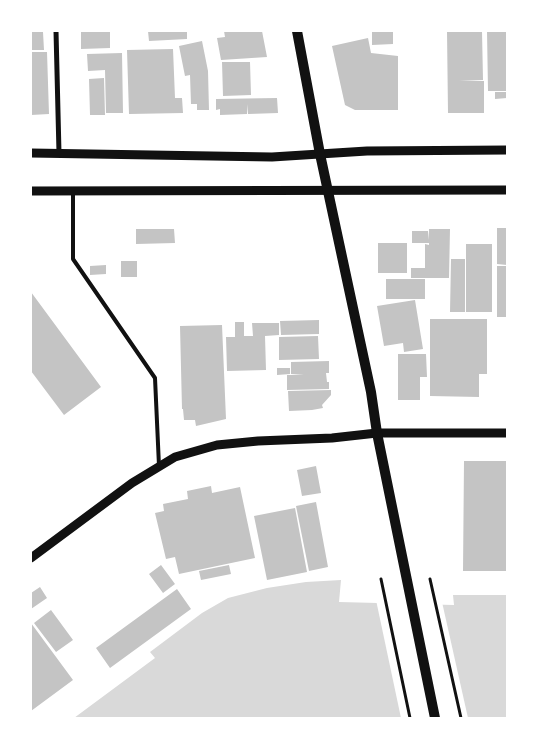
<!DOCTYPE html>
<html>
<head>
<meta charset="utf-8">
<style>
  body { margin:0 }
  #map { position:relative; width:538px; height:749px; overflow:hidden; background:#fff; font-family:"PT Sans Narrow",sans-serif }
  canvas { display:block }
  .frame { position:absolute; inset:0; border:32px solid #fff; pointer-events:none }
</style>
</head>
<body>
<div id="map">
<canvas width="538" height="749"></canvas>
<div class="frame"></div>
</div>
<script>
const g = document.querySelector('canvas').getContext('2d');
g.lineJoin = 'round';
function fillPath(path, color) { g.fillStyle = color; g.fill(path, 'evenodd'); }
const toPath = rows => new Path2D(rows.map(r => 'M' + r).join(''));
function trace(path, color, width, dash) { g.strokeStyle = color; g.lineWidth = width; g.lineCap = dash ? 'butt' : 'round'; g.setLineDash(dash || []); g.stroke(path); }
fillPath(toPath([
  [341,580,339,602,454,605,453,595,507,595,507,718,74,718,155,658,150,652,202,613,228,598,267,588,306,582]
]), '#d9d9d9');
fillPath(toPath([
  [376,600,442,602,468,718,401,718]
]), '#fff');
fillPath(toPath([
  [81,31,110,31,110,48,81,49],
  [148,31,187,31,187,39,149,41],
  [224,31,262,31,267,57,221,60,217,38,225,37],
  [372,31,393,31,393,44,372,45],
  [447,31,482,31,483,80,459,81,484,81,484,113,448,113],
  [487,31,507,31,507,91,488,91],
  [31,32,43,32,44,50,31,50],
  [368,38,371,53,398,56,398,110,355,110,345,105,332,46],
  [202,41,208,71,209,110,197,110,197,104,191,104,190,75,185,76,179,46],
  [173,49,175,98,182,98,183,113,129,114,127,50],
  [31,52,47,52,49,114,31,115],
  [122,53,123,113,106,113,105,70,88,71,87,54],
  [222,62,250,62,251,95,223,96],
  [104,78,105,115,90,115,89,79],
  [495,92,507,92,507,98,495,99],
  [277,98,278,113,248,114,247,104,247,114,220,115,220,109,216,110,216,99],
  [497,228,507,228,507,265,497,264],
  [136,229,174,229,175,243,136,244],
  [429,229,450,229,449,278,411,278,411,268,425,268,425,244,429,245,429,243,412,243,412,231,428,231,429,240],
  [378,243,407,243,407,273,378,273],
  [466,244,492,244,492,312,466,312],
  [451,259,465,259,465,312,450,312],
  [121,261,137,261,137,277,121,277],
  [106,265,106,274,90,275,90,266],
  [497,266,507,266,507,317,497,317],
  [386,279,425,279,425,299,386,299],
  [31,292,101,387,64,415,31,371],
  [415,300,423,349,404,352,403,343,384,346,377,306],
  [430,319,487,319,487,374,479,374,479,397,430,396],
  [319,320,319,334,281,335,280,321],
  [235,322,244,322,244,336,253,336,252,323,279,323,279,335,265,336,266,370,227,371,226,337,235,337],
  [222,325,226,419,196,426,195,420,184,420,183,409,182,409,180,326],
  [318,336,319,359,279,360,279,337],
  [398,354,426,354,427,377,420,377,420,400,398,400],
  [329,361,329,373,326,373,327,382,329,382,329,389,287,390,287,375,304,375,291,374,291,362],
  [277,368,290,368,290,374,277,375],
  [331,390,331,395,322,405,323,408,312,410,289,411,288,391],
  [464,461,507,461,507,571,463,571],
  [316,466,321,493,302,496,297,470],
  [211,486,212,493,240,487,255,558,179,574,175,557,166,559,155,513,164,511,163,504,188,499,187,491],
  [316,502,328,567,309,571,296,506],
  [295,508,307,572,267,580,254,516],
  [161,565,175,584,163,593,149,574],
  [229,565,231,574,201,580,199,571],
  [40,587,47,598,31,609,31,593],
  [177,589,191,609,110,668,96,648],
  [51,610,73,640,56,652,34,623],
  [31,623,73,680,31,711]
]), '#c4c4c4');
trace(toPath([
  [381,579,410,718],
  [430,579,461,718]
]), '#111', 3);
trace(toPath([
  [73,191,73,259,155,378,159,466]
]), '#111', 4);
trace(toPath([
  [56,31,59,153]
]), '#111', 5);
trace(toPath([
  [31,153,272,157,367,151,507,150],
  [31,191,507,190],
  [31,558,132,483,175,457,217,445,258,441,332,438,377,433,507,433]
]), '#111', 9);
trace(toPath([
  [297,31,320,154,371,392,377,433,435,718]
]), '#111', 10);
</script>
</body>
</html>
